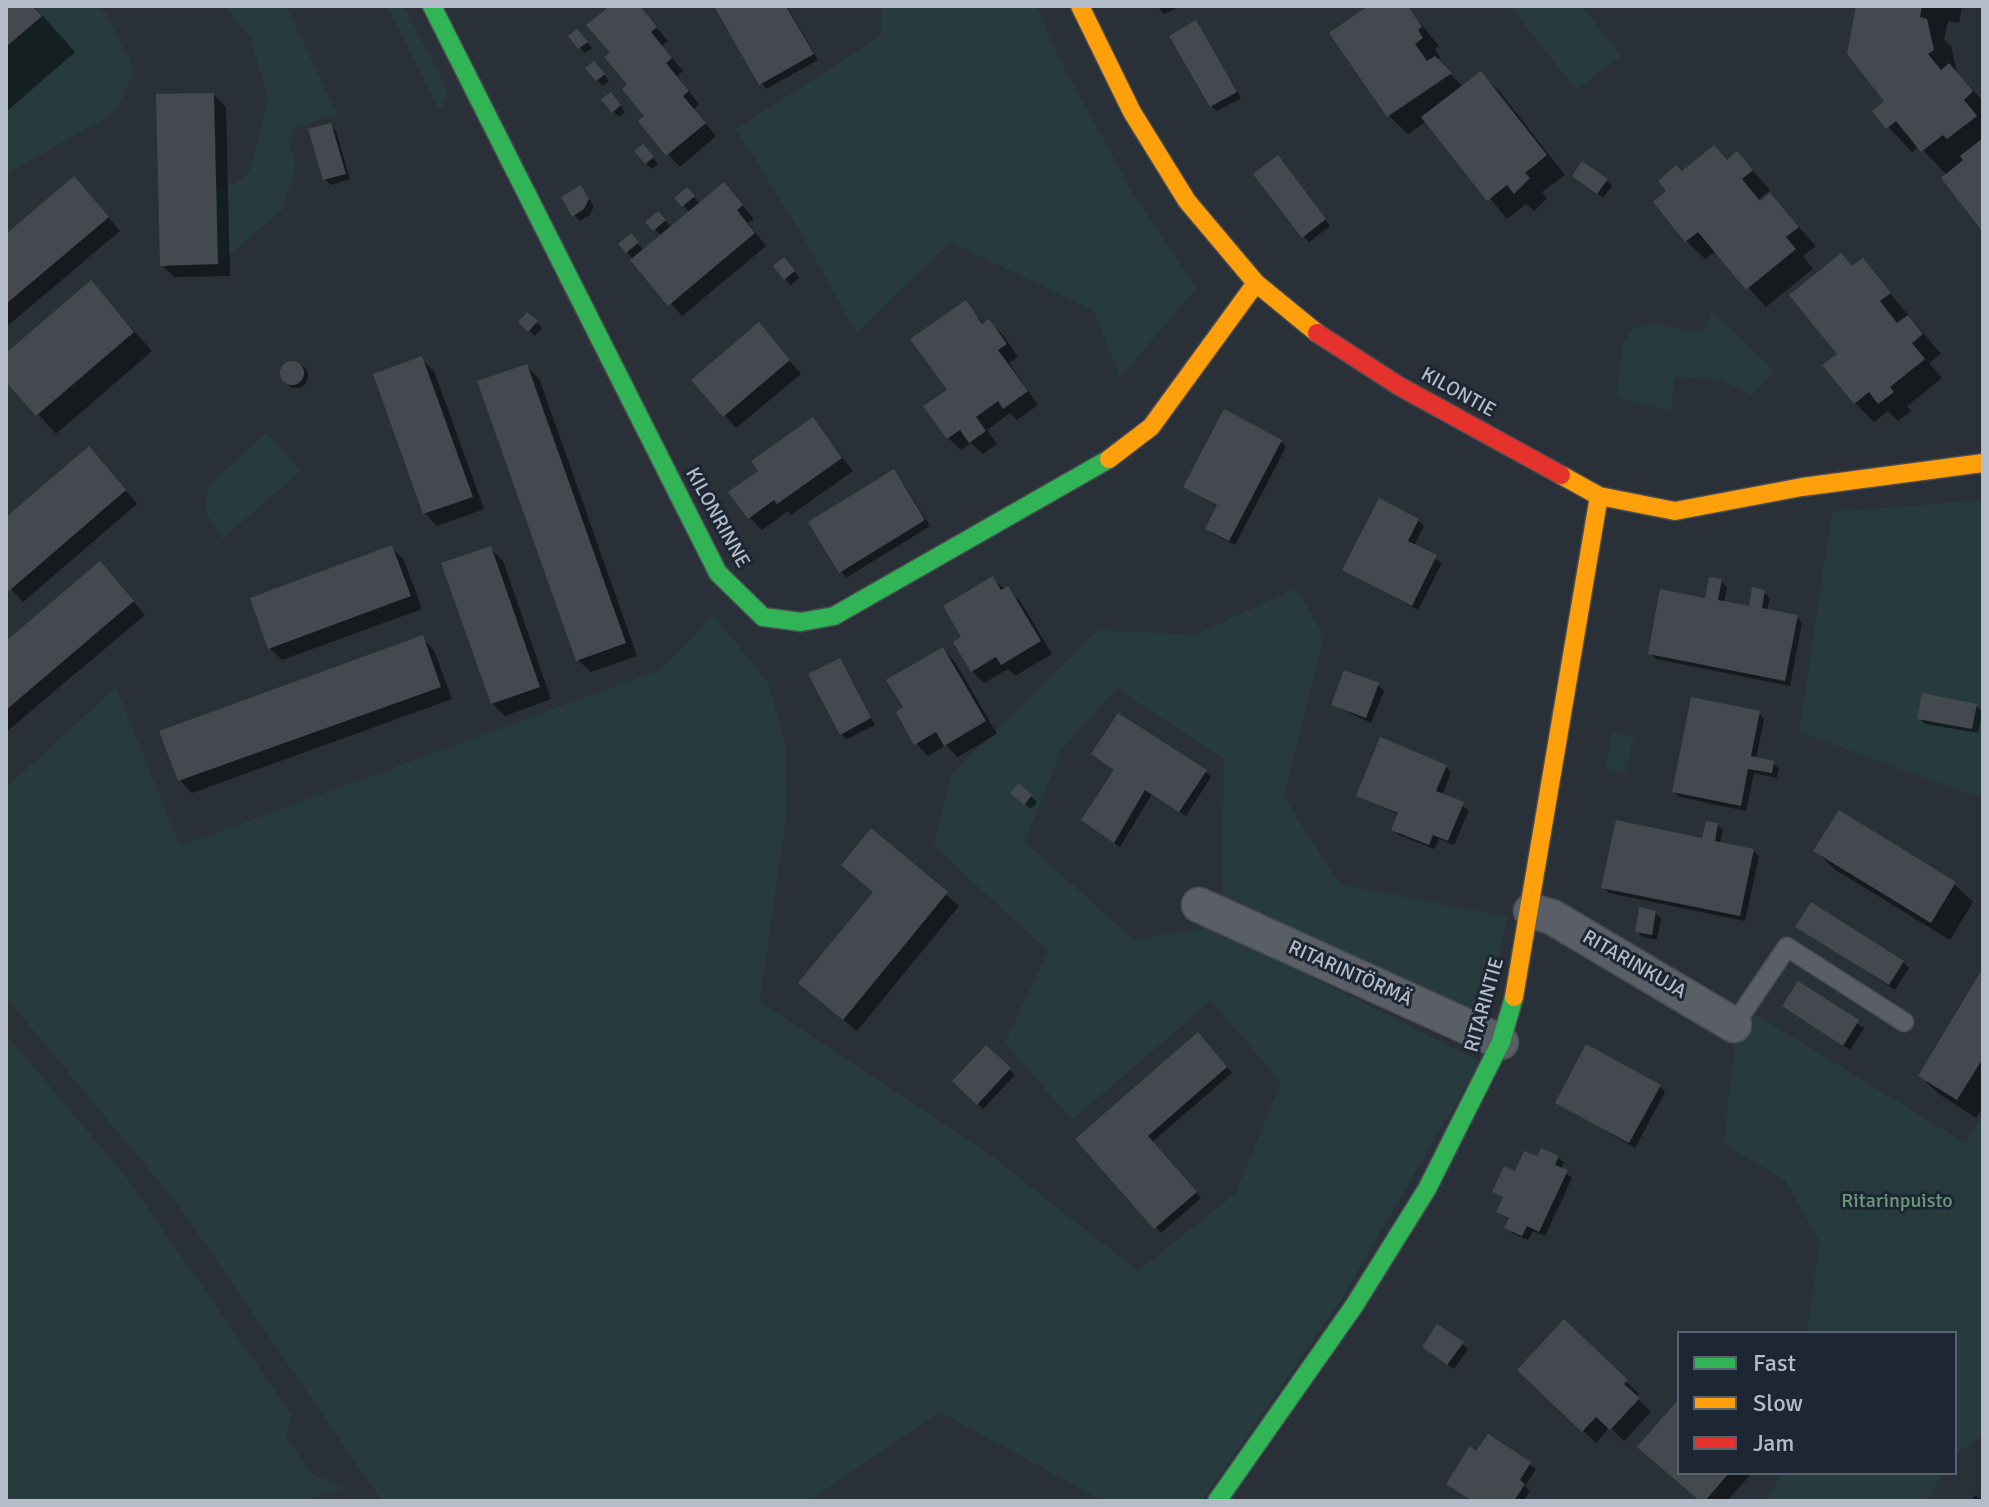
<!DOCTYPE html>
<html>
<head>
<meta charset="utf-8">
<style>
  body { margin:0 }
  #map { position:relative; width:1989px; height:1507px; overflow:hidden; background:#2a3038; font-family:Signika,sans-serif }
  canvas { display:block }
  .frame { position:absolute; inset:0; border:8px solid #b4bcc9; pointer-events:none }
  .legend { position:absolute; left:1677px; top:1331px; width:280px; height:144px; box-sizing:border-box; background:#1d2633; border:2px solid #59626f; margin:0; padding:10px 14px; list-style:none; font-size:24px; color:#b4bcc9 }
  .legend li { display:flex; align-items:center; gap:16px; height:40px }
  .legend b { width:40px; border:2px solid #59626f }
</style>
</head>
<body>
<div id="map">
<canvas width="1989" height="1507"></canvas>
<div class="frame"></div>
<ul class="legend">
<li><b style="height:10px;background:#30b455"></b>Fast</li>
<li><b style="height:10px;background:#ff9f0a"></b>Slow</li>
<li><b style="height:10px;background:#e5322d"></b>Jam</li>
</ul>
</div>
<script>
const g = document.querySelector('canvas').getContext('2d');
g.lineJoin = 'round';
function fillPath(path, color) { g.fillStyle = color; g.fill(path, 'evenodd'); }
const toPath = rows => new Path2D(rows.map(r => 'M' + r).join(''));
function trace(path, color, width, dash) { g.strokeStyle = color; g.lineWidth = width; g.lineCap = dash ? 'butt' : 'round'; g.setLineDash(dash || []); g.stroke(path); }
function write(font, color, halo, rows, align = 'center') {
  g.font = font + ' Signika,sans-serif'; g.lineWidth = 6; g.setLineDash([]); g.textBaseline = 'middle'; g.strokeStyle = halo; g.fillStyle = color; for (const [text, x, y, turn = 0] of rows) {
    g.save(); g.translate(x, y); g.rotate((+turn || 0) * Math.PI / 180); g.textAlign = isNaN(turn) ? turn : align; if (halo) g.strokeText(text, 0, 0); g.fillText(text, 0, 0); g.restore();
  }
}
fillPath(toPath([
  [34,6,98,6,107,15,134,71,116,112,6,174,6,47,41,16],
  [224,6,286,6,337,114,294,129,290,145,296,167,282,210,218,264,216,186,234,184,249,173,268,98,250,37],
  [387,6,404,6,444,83,448,95,440,112],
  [881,6,1037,6,1058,56,1135,197,1196,288,1120,378,1094,311,951,242,856,333,804,238,736,129,881,36],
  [1510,6,1582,6,1621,56,1576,90],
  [1712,311,1774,371,1752,395,1722,380,1675,377,1671,411,1616,398,1623,343,1632,329,1649,323,1703,333],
  [267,433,301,471,222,539,205,511,209,485],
  [1983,500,1983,799,1799,732,1832,512],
  [1295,588,1324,635,1284,797,1340,884,1507,917,1487,1023,1221,896,1224,759,1117,689,1063,747,1025,842,1134,940,1211,927,1480,1061,1341,1300,1202,1501,1103,1501,940,1412,809,1501,382,1501,179,1206,6,997,6,788,116,687,180,846,662,669,713,615,768,683,785,743,787,811,760,1002,989,1154,1138,1271,1235,1194,1281,1082,1211,1001,1072,1120,1005,1043,1048,951,934,846,951,775,1098,630,1196,635],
  [1613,732,1634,737,1625,774,1604,769],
  [1755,1014,1965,1143,1983,1114,1983,1436,1955,1454,1955,1333,1807,1333,1820,1242,1785,1180,1724,1144,1734,1045],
  [6,1034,126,1177,292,1415,286,1436,311,1474,346,1488,304,1501,6,1501],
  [1782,1473,1942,1473,1928,1501,1766,1501]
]), '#273a3e');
fillPath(toPath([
  [6,6,34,6,75,52,6,112],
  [613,6,639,6,668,41,662,46,683,71,677,76,699,104,694,109,716,136,680,167,668,154,613,53],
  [717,6,787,6,818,60,766,89],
  [1157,6,1181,6,1164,14],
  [1372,6,1406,6,1439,46,1435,49,1440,58,1437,60,1463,87,1481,73,1500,92,1565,175,1542,192,1547,198,1534,211,1526,204,1507,219,1427,121,1408,134,1389,116,1332,33],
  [1858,6,1962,6,1959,23,1948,21,1944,40,1951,46,1957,73,1983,101,1983,229,1948,176,1919,146,1912,152,1888,127,1887,102],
  [1196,23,1241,98,1217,111,1211,106],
  [582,37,592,48,585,53,580,48],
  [600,69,609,81,603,86,597,80],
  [214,95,226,107,230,276,174,277,162,265],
  [616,100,625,112,619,117,613,111],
  [330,125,336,131,350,179,331,185,325,179],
  [649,152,658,164,652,169,646,163],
  [1737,154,1770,190,1759,199,1762,202,1770,195,1816,246,1803,256,1813,269,1766,307,1716,251,1705,259,1686,241,1682,174,1728,162],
  [1283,163,1330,226,1309,242,1303,236],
  [1574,176,1606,180,1612,186,1603,198],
  [581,188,594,206,590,215,580,221,574,215],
  [687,190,700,204,736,197,754,219,748,223,766,246,682,316,621,245,631,236,644,251,662,236,648,222,658,213,672,228,690,213,677,198],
  [86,191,120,231,6,327,6,236],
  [1862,260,1941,354,1929,363,1942,378,1907,406,1911,411,1898,421,1888,411,1874,422,1855,403,1840,354,1853,268],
  [790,265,799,278,791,285,785,279],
  [91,283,152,351,56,434,6,378,6,355],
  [965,303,985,325,989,322,1002,334,1018,357,1009,363,1038,405,1017,420,1010,413,987,430,997,444,983,454,971,443,961,450,948,438,950,390],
  [527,314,542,328,535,336,521,322],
  [759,325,801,374,736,428,694,380],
  [421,359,434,371,484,509,437,526,425,513],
  '284 376a12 12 0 1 1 24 0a12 12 0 1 1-24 0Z',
  [526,366,539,378,637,656,591,672,578,660],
  [813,420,853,471,791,515,788,511,762,530,749,517,760,471],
  [1281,441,1286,447,1235,545,1213,534,1207,528,1219,507,1185,487],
  [101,461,137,504,23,602,6,584,6,519],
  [899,477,930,526,846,578,811,523],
  [1418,520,1424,526,1414,546,1442,563,1418,610,1344,569],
  [392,548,404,560,422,609,282,660,270,648],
  [490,548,503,561,551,699,505,716,492,703],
  [112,576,145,615,6,732,6,643],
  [992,579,1020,601,1052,654,1015,676,1008,669,984,683,972,671,963,637],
  [1721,581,1727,587,1724,603,1750,608,1764,592,1770,598,1767,611,1797,617,1802,622,1790,686,1656,659,1650,653,1707,601],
  [422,638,434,650,452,699,192,793,180,780],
  [943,649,955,662,997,734,958,757,946,745,928,756,916,743,906,708],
  [839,660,875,725,847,739,841,734],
  [1378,685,1384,691,1371,723,1333,705],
  [1976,706,1982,711,1978,733,1925,724,1919,718],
  [1759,713,1764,719,1756,759,1773,763,1779,769,1777,778,1754,773,1746,811,1680,797,1674,792],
  [1446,767,1451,772,1442,796,1469,810,1454,845,1439,839,1434,849,1399,835,1393,829,1399,815,1358,795],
  [1116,771,1205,771,1211,777,1186,816,1152,794,1120,847,1083,820],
  [1019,786,1037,802,1031,809,1013,793],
  [1717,825,1723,830,1720,844,1753,851,1759,856,1745,921,1609,893,1604,887,1704,840],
  [871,831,959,906,857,1031,813,995,875,893],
  [1816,851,1954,884,1973,902,1950,940,1834,869],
  [1655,913,1661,918,1657,940,1643,937,1637,931],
  [1798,927,1903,962,1909,968,1895,990],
  [1983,972,1983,1107,1976,1118,1939,1094,1920,1076],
  [1798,984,1864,1028,1850,1050,1784,1006],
  [1203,1041,1232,1073,1152,1142,1201,1198,1161,1233,1078,1139],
  [986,1048,1015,1075,983,1109,954,1081],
  [1660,1086,1665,1092,1635,1148,1557,1102],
  [1558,1157,1564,1163,1561,1169,1572,1178,1545,1236,1533,1231,1528,1240,1512,1233,1507,1227,1510,1220,1498,1212,1504,1199,1495,1191,1538,1159],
  [1564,1322,1639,1394,1636,1397,1651,1412,1624,1441,1610,1427,1596,1443,1519,1370],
  [1462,1344,1468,1349,1454,1369,1430,1353],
  [1677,1404,1679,1473,1752,1473,1727,1501,1701,1501,1640,1447],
  [1488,1437,1536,1469,1525,1486,1530,1491,1523,1501,1471,1501,1448,1484],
  [1975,1495,1983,1500,1983,1501,1971,1501]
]), '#0007');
fillPath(toPath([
  [6,6,33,6,42,16,6,47],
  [610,6,640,6,657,27,651,32,672,58,666,63,689,91,683,96,706,123,666,156,638,121,644,116,622,89,627,84,604,57,610,53,586,25],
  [714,6,786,6,814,54,759,85],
  [1368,6,1408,6,1422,27,1418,30,1423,38,1415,44,1427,61,1435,56,1452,73,1387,117,1329,33],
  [1856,6,1922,6,1920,17,1927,19,1934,50,1928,54,1941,70,1949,63,1973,91,1964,100,1977,116,1947,139,1943,135,1921,152,1896,121,1886,129,1872,111,1884,101,1847,54],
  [1196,20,1237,92,1210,107,1169,36],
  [577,29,588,42,578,49,568,36],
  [594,61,605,74,596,81,585,68],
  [1481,71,1547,155,1525,173,1530,178,1514,194,1507,185,1487,201,1421,117],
  [611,92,621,105,612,113,601,99],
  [214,93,218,264,160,266,156,94],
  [331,123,346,174,323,180,308,129],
  [1983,138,1983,232,1941,178,1963,160,1960,156],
  [643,144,654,157,645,164,634,151],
  [1714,145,1727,160,1737,151,1753,170,1742,179,1760,201,1770,193,1799,227,1786,237,1796,249,1746,290,1698,232,1685,242,1653,202,1666,191,1658,181,1676,165,1682,171],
  [1278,155,1326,219,1302,238,1253,174],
  [1582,161,1608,179,1597,194,1572,176],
  [74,176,109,217,6,304,6,234],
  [724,182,743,205,737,210,755,233,668,306,630,260],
  [581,185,589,199,584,209,572,217,561,197],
  [687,187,695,196,682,207,674,198],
  [658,211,666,220,653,231,645,222],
  [631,233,639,242,626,253,618,244],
  [1841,253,1852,266,1863,258,1891,293,1880,301,1897,323,1908,315,1923,334,1912,343,1925,359,1890,387,1894,392,1878,404,1869,392,1854,404,1822,365,1837,354,1789,295],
  [784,257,795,271,784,280,773,266],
  [91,280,134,332,36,416,6,382,6,353],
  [966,300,982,324,989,319,1007,344,998,350,1028,391,1003,409,998,401,976,417,986,431,969,443,960,430,947,439,923,406,947,390,910,339],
  [527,312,538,321,528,332,518,322],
  [759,322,790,360,723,417,691,380],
  [422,356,473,497,423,514,373,374],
  '280 373a12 12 0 1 1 24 0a12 12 0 1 1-24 0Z',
  [527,364,626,643,576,661,477,381],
  [1224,409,1282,440,1229,541,1205,529,1217,505,1183,487],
  [813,417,842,458,777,504,774,500,748,519,728,492,758,471,751,461],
  [89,446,126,490,9,591,6,587,6,517],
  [894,469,925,520,839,573,808,522],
  [1379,498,1419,519,1408,541,1437,555,1412,606,1342,570],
  [392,545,411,596,268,649,250,598],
  [491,546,540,687,491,704,441,563],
  [100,561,134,601,6,710,6,641],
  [993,576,1001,590,1008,586,1041,641,1001,665,996,657,971,672,953,642,961,637,943,606],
  [1709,577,1722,579,1718,600,1749,606,1752,587,1765,590,1762,608,1798,615,1785,681,1648,654,1660,589,1705,598],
  [423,635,441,687,178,781,159,731],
  [943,647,986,721,944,746,936,732,914,745,896,712,903,707,886,680],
  [840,658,871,718,840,735,808,674],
  [1344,670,1379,683,1366,718,1331,705],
  [1922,693,1977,704,1972,729,1917,719],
  [1691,697,1760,711,1751,756,1774,761,1772,773,1748,769,1741,806,1672,792],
  [1118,713,1207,770,1179,812,1145,790,1114,843,1081,820,1114,770,1091,754],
  [1380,737,1447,765,1436,791,1464,802,1448,841,1433,835,1429,845,1391,830,1398,813,1356,796],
  [1019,783,1032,795,1024,805,1010,793],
  [1839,810,1956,882,1931,923,1813,851],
  [1616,820,1702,838,1706,821,1718,823,1715,841,1754,849,1740,916,1601,888],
  [871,828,948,892,843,1020,798,983,873,892,841,865],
  [1811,902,1904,961,1889,985,1795,927],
  [1639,907,1656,911,1652,935,1635,932],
  [1983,968,1983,1058,1957,1100,1918,1076],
  [1798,981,1859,1020,1843,1046,1782,1006],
  [1198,1032,1227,1067,1148,1136,1197,1192,1154,1229,1075,1139],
  [1586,1044,1661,1085,1629,1143,1555,1103],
  [986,1045,1011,1068,977,1105,952,1081],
  [1541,1148,1559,1156,1555,1165,1568,1170,1539,1232,1527,1226,1522,1236,1504,1228,1509,1218,1496,1212,1503,1197,1492,1192,1504,1166,1515,1171,1524,1151,1537,1156],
  [1564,1319,1628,1380,1624,1384,1640,1398,1610,1430,1596,1417,1582,1432,1517,1370],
  [1437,1324,1464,1342,1447,1365,1422,1347],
  [1677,1401,1679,1473,1729,1473,1705,1501,1700,1501,1637,1447],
  [1488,1434,1531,1462,1520,1480,1525,1484,1514,1501,1472,1501,1446,1484,1470,1446,1476,1451]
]), '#444950');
const lane = toPath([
  [1734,1025,1787,947,1904,1022]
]);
const street = toPath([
  [1199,905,1501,1042],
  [1531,911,1552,917,1734,1025]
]);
const fast = toPath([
  [432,6,718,573,763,617,801,622,834,616,1109,459],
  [1217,1501,1354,1306,1427,1189,1501,1042,1514,997]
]);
const slow = toPath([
  [1080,6,1132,112,1187,201,1256,283,1317,333],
  [1109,459,1151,427,1256,283],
  [1561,475,1599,496,1675,511,1802,487,1983,463],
  [1514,997,1599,496]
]);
const jam = toPath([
  [1317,333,1399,386,1561,475]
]);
trace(lane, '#484c53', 21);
trace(street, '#484c53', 37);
trace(fast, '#484c53', 21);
trace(slow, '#484c53', 21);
trace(jam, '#484c53', 21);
trace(lane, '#5a5e66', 18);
trace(street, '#5a5e66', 34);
trace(fast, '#30b455', 18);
trace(slow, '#ff9f0a', 18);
trace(jam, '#e5322d', 18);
write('20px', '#b4bcc9', '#1d2633', [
  ["KILONTIE",1458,393,29],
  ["KILONRINNE",717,518,61],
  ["RITARINKUJA",1634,965,30],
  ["RITARINTÖRMÄ",1350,974,24],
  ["RITARINTIE",1485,1005,-74]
]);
write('20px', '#6b9a76', '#1d2633', [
  ["Ritarinpuisto",1897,1202]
]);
</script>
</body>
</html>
